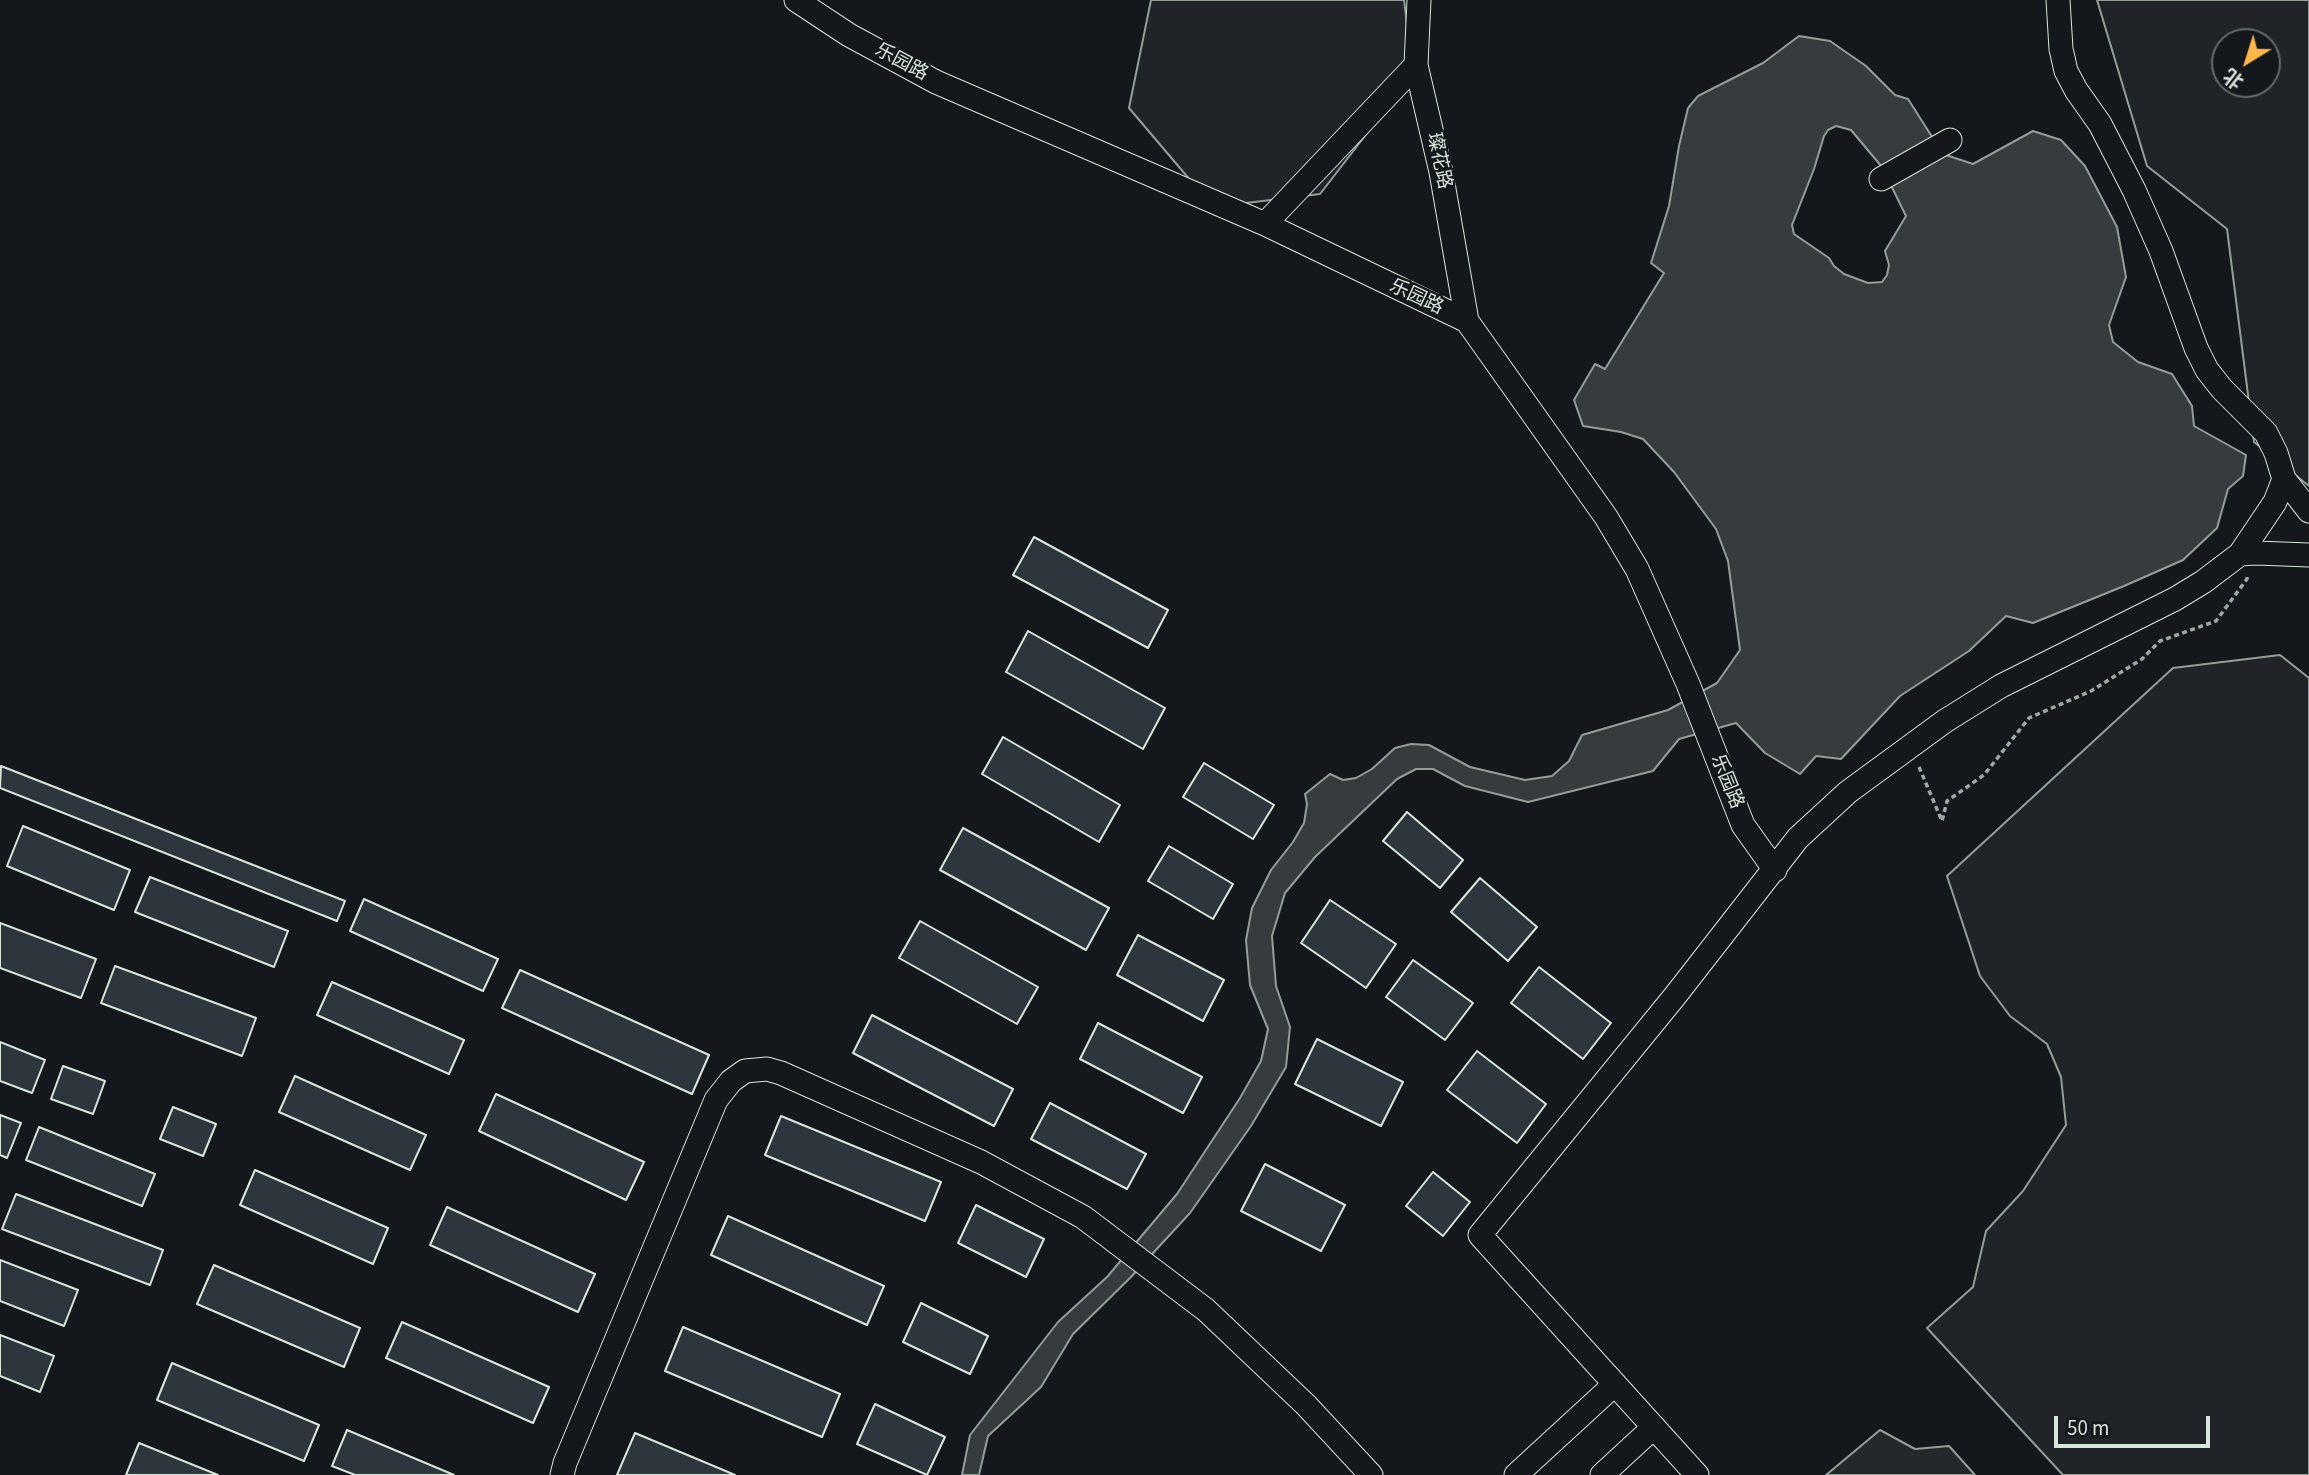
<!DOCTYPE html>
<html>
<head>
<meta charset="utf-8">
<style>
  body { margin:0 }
  #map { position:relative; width:2309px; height:1475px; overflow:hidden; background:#14181c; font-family:"Source Sans 3","Noto Sans SC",sans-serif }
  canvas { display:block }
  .north { position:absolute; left:2211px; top:28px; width:70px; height:70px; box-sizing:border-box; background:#14181c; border:2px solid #626a69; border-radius:50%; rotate:218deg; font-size:19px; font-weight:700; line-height:28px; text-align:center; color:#d8e6dc }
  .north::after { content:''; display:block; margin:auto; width:24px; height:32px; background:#ffb74d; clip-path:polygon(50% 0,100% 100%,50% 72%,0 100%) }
  .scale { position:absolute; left:2054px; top:1416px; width:156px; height:32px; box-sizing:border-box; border:4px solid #d8e6dc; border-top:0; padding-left:9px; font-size:21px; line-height:24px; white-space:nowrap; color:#d8e6dc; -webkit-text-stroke:5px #14181c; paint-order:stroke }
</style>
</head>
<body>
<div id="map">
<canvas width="2309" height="1475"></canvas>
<div class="north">北</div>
<div class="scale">50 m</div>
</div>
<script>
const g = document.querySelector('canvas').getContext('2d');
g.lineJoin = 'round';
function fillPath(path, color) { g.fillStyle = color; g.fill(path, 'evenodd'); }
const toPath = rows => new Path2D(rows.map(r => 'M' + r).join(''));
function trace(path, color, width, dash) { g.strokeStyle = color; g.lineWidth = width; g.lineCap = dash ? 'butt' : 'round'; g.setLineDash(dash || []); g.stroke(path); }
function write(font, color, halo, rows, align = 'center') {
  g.font = font + ' "Source Sans 3","Noto Sans SC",sans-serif'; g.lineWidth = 5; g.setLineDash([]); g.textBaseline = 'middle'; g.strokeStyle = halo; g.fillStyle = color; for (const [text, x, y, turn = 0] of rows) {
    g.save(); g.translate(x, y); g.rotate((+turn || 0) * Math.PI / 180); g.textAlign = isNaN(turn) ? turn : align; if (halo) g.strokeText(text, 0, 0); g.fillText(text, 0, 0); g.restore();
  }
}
const green = toPath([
  [1151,0,1404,0,1413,74,1320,194,1213,207,1129,108,1151,0],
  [2097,0,2309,0,2309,486,2254,442,2227,229,2147,166,2097,0],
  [2225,42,2267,42,2267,84,2225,84,2225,42],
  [2280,655,2309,678,2309,1475,2063,1475,1927,1328,1973,1287,1986,1231,2023,1191,2066,1125,2061,1077,2047,1044,2010,1016,1980,976,1947,876,2173,668,2280,655]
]);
fillPath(green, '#202428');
trace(green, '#939e99', 2);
const parking = toPath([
  [1880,1430,1915,1449,1949,1446,1975,1475,1826,1475,1880,1430]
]);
fillPath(parking, '#24282b');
trace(parking, '#939e99', 2);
const water = toPath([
  [1799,36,1830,41,1866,66,1895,95,1908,99,1943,154,1973,164,2033,131,2061,140,2085,166,2117,227,2126,277,2109,325,2113,342,2138,362,2172,374,2192,406,2194,426,2246,455,2243,476,2228,489,2217,528,2183,560,2124,586,2033,623,2006,616,1969,651,1900,696,1841,759,1816,756,1800,774,1765,753,1736,723,1679,739,1653,771,1528,802,1465,786,1433,769,1416,769,1397,779,1315,857,1285,893,1272,936,1276,986,1290,1027,1286,1067,1251,1126,1190,1213,1130,1278,1073,1334,1041,1387,988,1436,979,1475,962,1475,970,1435,1058,1322,1107,1277,1177,1194,1240,1098,1261,1061,1268,1029,1250,985,1246,940,1252,908,1271,870,1293,842,1304,823,1307,804,1305,794,1330,774,1343,780,1356,778,1372,769,1395,748,1411,744,1429,745,1470,767,1525,780,1552,776,1569,761,1582,735,1668,710,1717,683,1740,650,1728,561,1716,529,1674,472,1643,439,1621,432,1583,426,1574,400,1595,364,1605,369,1664,273,1651,263,1669,206,1679,146,1688,108,1698,96,1763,63,1799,36],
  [1836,126,1851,130,1882,167,1906,216,1885,251,1889,265,1887,275,1882,282,1868,283,1844,274,1834,266,1829,258,1794,234,1792,225,1814,169,1824,136,1828,130,1836,126]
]);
fillPath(water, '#363b3e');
trace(water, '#939e99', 2);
const building = toPath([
  [1034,537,1168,610,1148,648,1013,575,1034,537],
  [1028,631,1165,708,1143,749,1006,672,1028,631],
  [1003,737,1120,805,1099,842,982,774,1003,737],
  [1204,763,1274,805,1253,839,1183,797,1204,763],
  [1,766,345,901,337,921,0,788,1,766],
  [1407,812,1463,860,1440,888,1383,841,1407,812],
  [23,826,130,870,114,910,7,866,23,826],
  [963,828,1109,908,1086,950,940,870,963,828],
  [1169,846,1233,884,1213,919,1148,881,1169,846],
  [150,877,288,931,274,967,135,912,150,877],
  [1480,878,1537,927,1508,961,1451,912,1480,878],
  [364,899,498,959,483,991,350,931,364,899],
  [1330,900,1396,944,1366,988,1301,943,1330,900],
  [920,921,1038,987,1017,1024,899,958,920,921],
  [0,923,96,959,81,998,0,968,0,923],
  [1138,935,1224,980,1203,1021,1117,975,1138,935],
  [1413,960,1473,1003,1445,1040,1386,997,1413,960],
  [115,966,256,1018,242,1056,101,1003,115,966],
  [1539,967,1611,1023,1583,1059,1511,1003,1539,967],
  [520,970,709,1055,692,1094,502,1008,520,970],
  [332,982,464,1040,449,1074,317,1015,332,982],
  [872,1015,1013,1089,994,1126,853,1053,872,1015],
  [1098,1023,1202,1077,1183,1113,1080,1059,1098,1023],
  [1317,1039,1403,1082,1381,1126,1295,1084,1317,1039],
  [0,1042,45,1060,32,1093,0,1081,0,1042],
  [1477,1051,1546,1104,1517,1143,1447,1090,1477,1051],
  [63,1066,105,1081,93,1114,51,1099,63,1066],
  [295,1076,426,1135,410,1170,279,1112,295,1076],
  [496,1094,644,1162,626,1200,479,1131,496,1094],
  [1050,1103,1146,1154,1127,1189,1031,1139,1050,1103],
  [173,1107,216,1124,203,1156,160,1139,173,1107],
  [0,1115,21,1123,7,1158,0,1155,0,1115],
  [781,1116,941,1182,925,1221,765,1155,781,1116],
  [39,1127,155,1174,142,1206,26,1160,39,1127],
  [1265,1164,1345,1205,1321,1251,1241,1211,1265,1164],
  [255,1170,388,1228,373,1264,240,1205,255,1170],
  [1433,1172,1470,1202,1443,1236,1406,1206,1433,1172],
  [16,1194,163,1250,150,1285,2,1229,16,1194],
  [976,1205,1044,1239,1026,1277,958,1243,976,1205],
  [447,1207,595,1274,578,1312,430,1245,447,1207],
  [728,1216,884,1286,867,1325,711,1255,728,1216],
  [0,1260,78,1290,64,1326,0,1301,0,1260],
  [214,1265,360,1328,344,1367,197,1304,214,1265],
  [921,1303,988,1336,970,1374,903,1342,921,1303],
  [402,1322,549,1387,533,1423,386,1358,402,1322],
  [683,1327,840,1394,822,1437,665,1371,683,1327],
  [0,1335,54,1356,40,1392,0,1376,0,1335],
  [172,1363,319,1425,304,1461,157,1400,172,1363],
  [875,1404,945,1437,927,1475,857,1444,875,1404],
  [347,1430,454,1475,355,1475,332,1466,347,1430],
  [635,1433,735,1475,617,1475,635,1433],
  [139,1443,218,1475,126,1475,139,1443]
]);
fillPath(building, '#2c363c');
trace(building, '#d8e6dc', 2);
const minor = toPath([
  [796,0,849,35,936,82,1265,224,1467,321,1606,517,1637,569,1688,684,1743,825,1775,870],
  [1419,0,1416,65,1441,172,1467,321],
  [2058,0,2061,49,2066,71,2076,90,2100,124,2134,190,2161,251,2196,348,2207,370,2222,389,2266,433,2276,453,2284,479,2309,511],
  [1881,179,1950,140],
  [1265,224,1416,65],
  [2240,554,2256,553,2309,555],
  [562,1475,565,1463,716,1100,731,1081,745,1071,767,1069,781,1073,981,1162,1083,1217,1206,1310,1306,1405,1371,1475],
  [1516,1475,1615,1384],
  [1602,1475,1654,1427],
  [1697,1475,1480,1235,1675,996,1798,838,1848,792,1945,721,2001,686,2175,599,2203,582,2240,554,2275,502,2284,479]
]);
trace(minor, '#d8e6dc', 25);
trace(toPath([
  [1919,767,1942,821,1947,801,1984,775,2029,718,2091,691,2142,659,2160,641,2216,621,2247,579,2247,576]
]), '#9da8a2', 3.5, [5, 3.5]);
trace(minor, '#14181c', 23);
write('19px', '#d8e6dc', '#14181c', [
  ["乐园路",901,63,28],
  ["璨花路",1438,161,78],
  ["乐园路",1416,298,25],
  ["乐园路",1726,782,68]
]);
</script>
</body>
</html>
